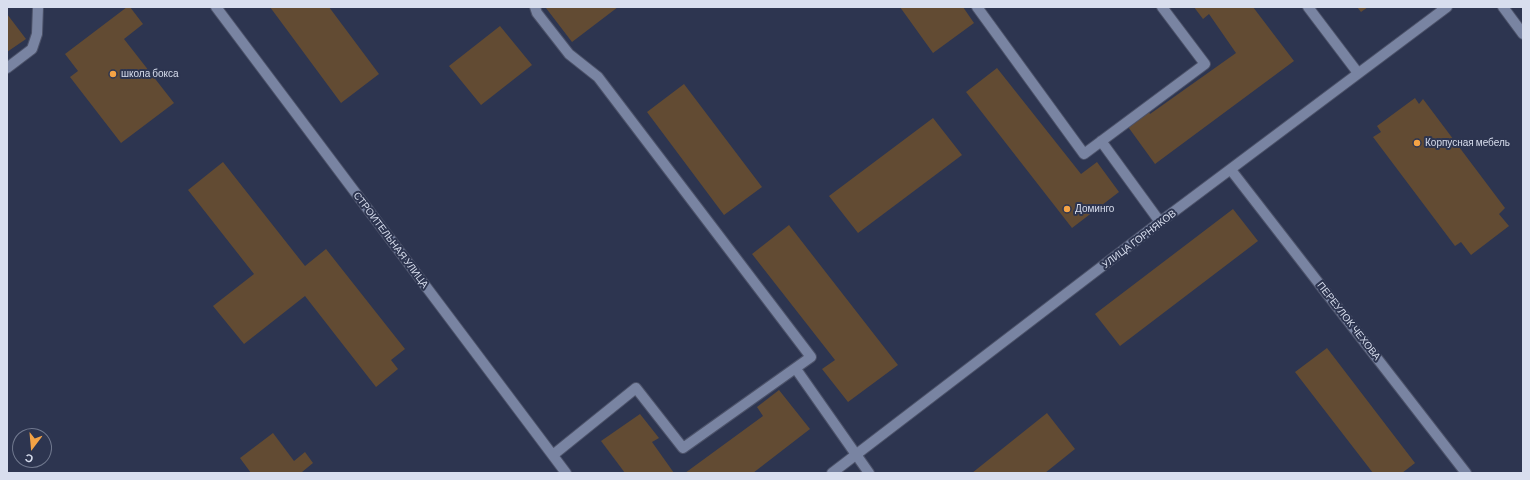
<!DOCTYPE html>
<html>
<head>
<meta charset="utf-8">
<style>
  body { margin:0 }
  #map { position:relative; width:1530px; height:480px; overflow:hidden; background:#2d3550; font-family:Barlow,sans-serif }
  canvas { display:block }
  .frame { position:absolute; inset:0; border:8px solid #d8deee; pointer-events:none }
  .north { position:absolute; left:12px; top:428px; width:40px; height:40px; box-sizing:border-box; background:#2d3550; border:1px solid #71798f; border-radius:50%; rotate:196deg; font-size:11px; font-weight:700; line-height:16px; text-align:center; color:#d8deee }
  .north::after { content:''; display:block; margin:auto; width:14px; height:18px; background:#f4a345; clip-path:polygon(50% 0,100% 100%,50% 72%,0 100%) }
</style>
</head>
<body>
<div id="map">
<canvas width="1530" height="480"></canvas>
<div class="frame"></div>
<div class="north">С</div>
</div>
<script>
const g = document.querySelector('canvas').getContext('2d');
g.lineJoin = 'round';
function fillPath(path, color) { g.fillStyle = color; g.fill(path, 'evenodd'); }
const toPath = rows => new Path2D(rows.map(r => 'M' + r).join(''));
function trace(path, color, width, dash) { g.strokeStyle = color; g.lineWidth = width; g.lineCap = dash ? 'butt' : 'round'; g.setLineDash(dash || []); g.stroke(path); }
function write(font, color, halo, rows, align = 'center') {
  g.font = font + ' Barlow,sans-serif'; g.lineWidth = 4; g.setLineDash([]); g.textBaseline = 'middle'; g.strokeStyle = halo; g.fillStyle = color; for (const [text, x, y, turn = 0] of rows) {
    g.save(); g.translate(x, y); g.rotate((+turn || 0) * Math.PI / 180); g.textAlign = isNaN(turn) ? turn : align; if (halo) g.strokeText(text, 0, 0); g.fillText(text, 0, 0); g.restore();
  }
}
fillPath(toPath([
  [127,7,130,7,143,24,124,39,174,103,121,143,70,77,78,71,65,54],
  [270,7,329,7,379,74,341,103],
  [548,7,618,7,572,42,546,8],
  [900,7,963,7,974,23,933,53],
  [1194,7,1253,7,1294,61,1155,164,1126,124,1147,108,1150,114,1236,53,1209,14,1203,19],
  [1357,7,1368,7,1361,12],
  [7,14,26,39,7,52],
  [500,26,532,65,481,105,449,66],
  [997,68,1081,174,1097,162,1119,192,1072,228,966,92],
  [684,84,762,187,724,215,647,112],
  [1415,98,1419,104,1423,99,1505,208,1499,214,1509,226,1471,255,1461,242,1455,246,1373,137,1381,132,1377,126],
  [933,118,962,155,858,233,829,196],
  [223,162,305,266,326,249,405,349,391,360,398,369,376,387,305,296,244,344,213,306,254,274,188,190],
  [1233,209,1258,241,1120,346,1095,314],
  [789,225,898,365,848,402,822,369,835,360,752,254],
  [1327,348,1415,463,1402,473,1373,473,1295,372],
  [779,390,810,429,753,473,685,473,763,416,757,407],
  [1047,413,1075,449,1045,473,972,473],
  [640,414,659,438,652,442,674,473,625,473,601,441],
  [273,433,294,461,305,452,313,463,302,472,303,473,251,473,240,458]
]), '#624b33');
const minor = toPath([
  [216,7,566,473],
  [535,7,537,13,569,54,598,77,811,357,683,448,636,388,553,455],
  [977,7,1084,154,1205,64,1162,7],
  [1308,7,1358,73],
  [1503,7,1523,34],
  [7,68,32,49,37,34,38,7],
  [1101,141,1160,222],
  [1231,170,1466,473],
  [796,369,869,473],
  [832,473,1160,222,1447,7]
]);
trace(minor, '#4c5269', 12);
trace(minor, '#7984a2', 10);
for (const [x, y, r, color] of [
  [113,74,4,"#f4a345"],
  [1417,143,4,"#f4a345"],
  [1067,209,4,"#f4a345"]
]) { const dot = new Path2D(); dot.arc(x, y, r, 0, 2 * Math.PI); g.fillStyle = color; g.fill(dot); trace(dot, '#2d3550', 1.5); }
write('10px', '#d8deee', '#2d3550', [
  ["школа бокса",121,74],
  ["Корпусная мебель",1425,143],
  ["Доминго",1075,209]
], 'left');
write('10px', '#d8deee', '#2d3550', [
  ["УЛИЦА ГОРНЯКОВ",1139,239,-37],
  ["СТРОИТЕЛЬНАЯ УЛИЦА",391,240,53],
  ["ПЕРЕУЛОК ЧЕХОВА",1349,321,52]
]);
</script>
</body>
</html>
